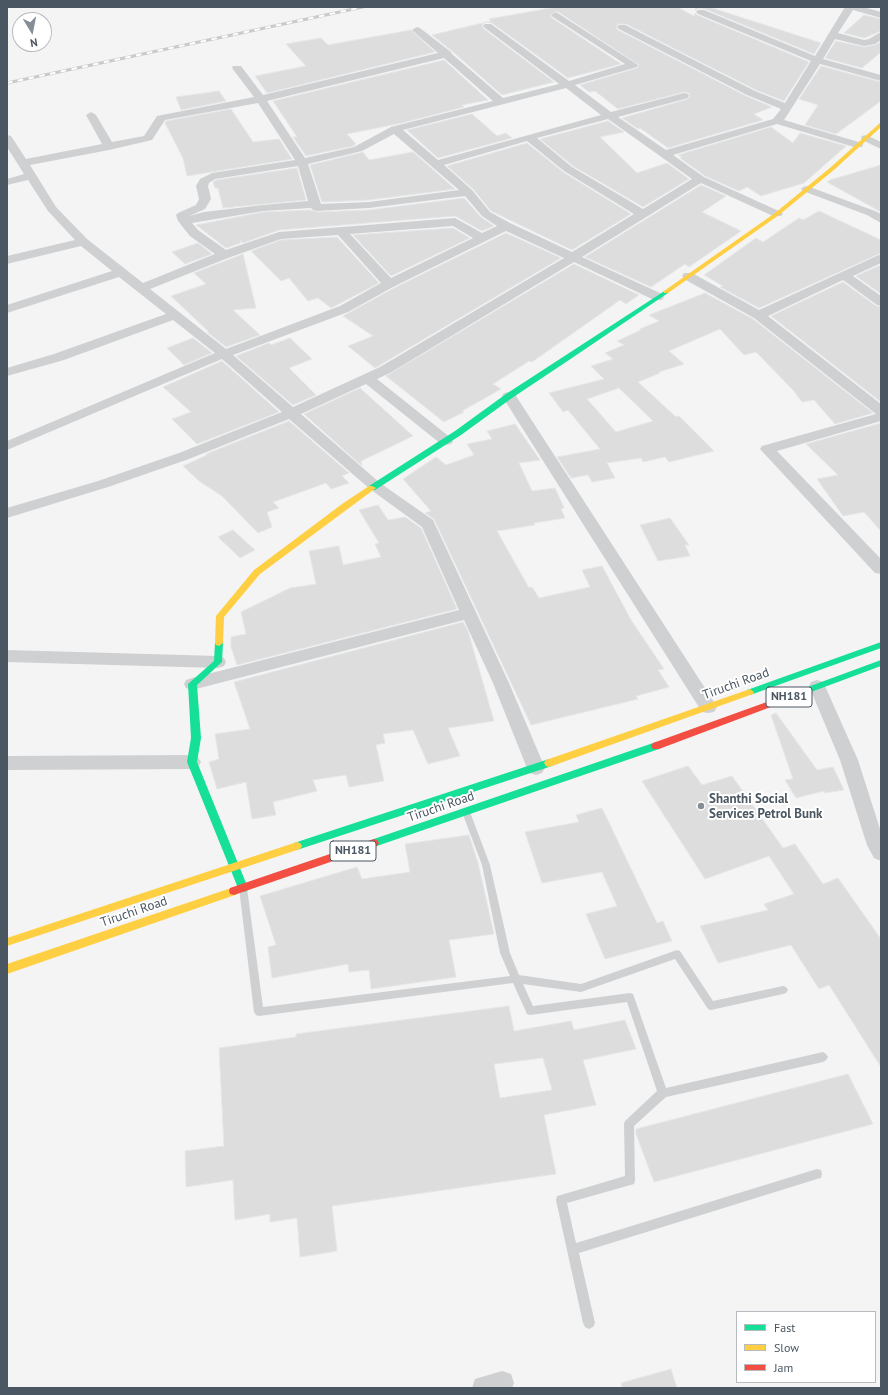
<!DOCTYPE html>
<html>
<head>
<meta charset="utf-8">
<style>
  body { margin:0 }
  #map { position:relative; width:888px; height:1395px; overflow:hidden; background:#f4f4f4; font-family:"PT Sans",sans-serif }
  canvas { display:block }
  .frame { position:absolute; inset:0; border:8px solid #4a5661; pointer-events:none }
  .legend { position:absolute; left:736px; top:1311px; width:140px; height:72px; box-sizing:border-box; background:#fff; border:1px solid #b7bbc0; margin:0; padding:5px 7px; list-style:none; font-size:12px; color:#4a5661 }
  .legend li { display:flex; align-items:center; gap:8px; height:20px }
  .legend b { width:20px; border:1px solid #b7bbc0 }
  .north { position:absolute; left:12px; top:12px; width:40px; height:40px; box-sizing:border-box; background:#fff; border:1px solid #b7bbc0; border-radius:50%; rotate:170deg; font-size:11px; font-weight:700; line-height:16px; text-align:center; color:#4a5661 }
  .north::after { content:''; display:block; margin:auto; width:14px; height:18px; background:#868d94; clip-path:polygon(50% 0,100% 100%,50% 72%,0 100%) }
</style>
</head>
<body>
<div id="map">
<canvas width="888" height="1395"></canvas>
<div class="frame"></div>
<ul class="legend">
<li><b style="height:5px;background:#16e098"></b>Fast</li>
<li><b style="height:5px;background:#ffcf43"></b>Slow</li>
<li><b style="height:5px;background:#f24e42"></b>Jam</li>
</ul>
<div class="north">N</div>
</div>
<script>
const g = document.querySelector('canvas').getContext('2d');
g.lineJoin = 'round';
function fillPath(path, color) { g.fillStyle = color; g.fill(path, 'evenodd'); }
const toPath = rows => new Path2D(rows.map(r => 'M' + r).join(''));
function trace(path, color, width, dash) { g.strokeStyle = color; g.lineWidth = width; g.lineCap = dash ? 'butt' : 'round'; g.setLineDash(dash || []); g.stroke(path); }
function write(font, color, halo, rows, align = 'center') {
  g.font = font + ' "PT Sans",sans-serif'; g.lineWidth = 4; g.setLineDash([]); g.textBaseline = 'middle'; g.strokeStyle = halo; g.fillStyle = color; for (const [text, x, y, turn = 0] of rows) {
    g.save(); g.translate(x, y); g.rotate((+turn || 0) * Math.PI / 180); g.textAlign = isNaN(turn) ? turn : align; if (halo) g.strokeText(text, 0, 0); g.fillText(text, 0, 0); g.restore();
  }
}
const building = toPath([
  [556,7,677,7,694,16,695,13,697,15,809,62,784,101,756,90,626,24,618,24,616,27,618,30,746,96,772,107,754,114,763,120,668,148,640,128,638,129,622,118,688,99,690,97,689,93,684,92,618,109,595,91,589,92,580,85,637,68,639,65,557,11,550,15,552,18,621,64,568,78,492,23,485,22,482,26,484,29,554,82,502,95,452,51,432,35,491,21,489,19,556,7],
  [696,7,709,7,821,43,814,54,705,9,698,8,695,11,696,7],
  [864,15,881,19,881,31,864,38,844,33,864,15],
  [411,30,435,52,267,93,255,76,306,66,286,44,321,38,328,45,411,30],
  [836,41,864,47,875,45,881,42,881,52,862,68,825,58,836,41],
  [444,60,488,100,462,105,464,107,402,123,347,134,356,144,353,146,306,156,293,137,297,137,273,101,444,60],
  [821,66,881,82,881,101,836,134,805,125,818,105,799,99,821,66],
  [219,91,226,101,181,110,176,97,219,91],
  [231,109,253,142,279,139,292,159,187,176,183,158,165,123,166,121,231,109],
  [472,114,497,136,506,133,512,138,438,158,407,130,472,114],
  [608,121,624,132,600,137,637,173,667,163,689,179,643,207,573,166,540,139,608,121],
  [771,127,793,143,800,133,846,146,804,183,761,196,747,187,739,191,705,176,680,158,682,157,678,155,771,127],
  [527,143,563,172,631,214,572,250,491,211,473,189,447,166,527,143],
  [363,152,369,160,413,152,455,189,369,200,322,202,310,165,363,152],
  [881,165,881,212,827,182,830,180,881,165],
  [297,168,306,200,223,208,218,188,215,188,213,182,216,180,297,168],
  [701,185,726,196,702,212,741,231,689,267,685,264,651,287,585,257,701,185],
  [464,198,481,217,494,226,482,231,455,216,279,230,243,243,240,240,241,243,226,248,196,225,263,212,310,210,317,212,369,210,464,198],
  [819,211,881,240,881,253,759,308,720,287,723,286,704,275,756,238,763,242,799,218,803,220,819,211],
  [453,228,470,238,391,276,353,235,453,228],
  [506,233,561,258,375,368,348,346,373,336,343,316,394,288,506,233],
  [337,237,379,283,331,308,318,298,308,301,289,278,281,281,251,251,281,240,337,237],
  [198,243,212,254,185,264,172,252,198,243],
  [243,254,256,308,233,310,260,335,226,347,207,332,209,332,171,296,206,284,194,273,243,254],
  [574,264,639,295,626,304,620,300,532,362,529,361,493,384,501,389,462,411,464,412,444,422,386,376,574,264],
  [881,265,881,294,856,276,881,265],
  [843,282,876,306,881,307,881,402,771,316,843,282],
  [705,293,753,319,873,413,835,424,814,400,802,402,793,390,756,352,744,355,720,329,669,351,684,364,659,372,660,373,638,382,676,417,679,416,714,451,669,462,665,457,643,462,641,458,607,463,615,478,592,482,588,475,571,478,557,457,600,449,568,410,563,412,549,393,604,379,591,366,613,359,605,353,624,345,617,341,641,330,640,329,659,321,649,315,705,293],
  [619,388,653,421,616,432,587,399,619,388],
  [193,338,212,353,184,365,167,348,193,338],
  [290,338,312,359,289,368,316,395,293,405,236,356,269,343,271,345,290,338],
  [222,361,279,412,197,444,172,419,191,412,163,387,222,361],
  [360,388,413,436,361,461,362,466,304,414,360,388],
  [289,421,349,473,342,476,349,483,331,489,326,483,273,502,279,508,267,512,272,527,258,533,222,496,199,481,183,466,207,455,206,454,289,421],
  [881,423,881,531,864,512,843,516,817,479,838,475,806,444,881,423],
  [515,424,540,460,519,463,532,491,555,488,564,508,561,509,565,518,534,523,535,525,497,531,529,588,532,587,539,598,590,587,582,570,602,566,631,620,664,669,658,670,669,687,636,696,638,699,531,725,434,519,425,513,431,511,403,479,436,457,446,465,474,455,467,444,492,439,487,431,515,424],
  [378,505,388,520,405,517,421,528,457,609,237,665,231,647,231,637,246,634,241,612,290,588,316,584,309,551,339,546,343,565,381,557,375,544,379,543,359,510,378,505],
  [670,518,689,545,685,545,690,556,658,561,640,525,670,518],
  [233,530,255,550,240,558,218,537,233,530],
  [463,622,468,631,494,721,448,728,460,756,428,764,413,730,383,734,385,743,376,745,384,781,349,787,346,775,313,780,317,791,273,802,276,815,252,819,246,782,217,789,209,762,219,759,215,734,250,729,234,682,463,622],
  [776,713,817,770,833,767,844,790,825,793,824,791,796,798,785,780,793,779,771,715,776,713],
  [688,766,702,785,732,776,783,848,795,844,823,884,838,878,881,939,881,1067,829,985,819,989,791,945,718,963,700,926,768,910,764,904,794,894,769,856,705,879,642,781,688,766],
  [602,808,657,923,663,921,672,941,605,959,586,914,617,906,602,872,542,883,525,832,579,822,576,815,602,808],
  [469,835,478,863,494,934,449,940,456,977,371,989,369,970,349,972,348,964,272,978,268,947,276,945,260,896,357,867,362,879,410,872,405,844,469,835],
  [509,1006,514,1031,571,1021,574,1030,625,1020,636,1049,583,1060,596,1105,544,1115,556,1174,332,1206,337,1251,300,1257,297,1218,270,1222,270,1214,235,1220,233,1180,186,1187,185,1151,224,1146,219,1048,296,1037,296,1034,509,1006],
  [543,1058,552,1090,500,1098,494,1064,543,1058],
  [848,1074,873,1124,654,1182,636,1134,636,1129,848,1074],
  [671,1369,677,1388,622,1388,621,1383,671,1369]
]);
fillPath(building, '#ddddde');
trace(building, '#e5e6e7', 1);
fillPath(toPath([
  [466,809,469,810,470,812,490,865,510,953,519,975,581,984,677,950,680,951,713,1001,783,986,786,987,788,990,786,993,783,994,711,1010,708,1009,675,959,581,992,523,984,533,1006,630,993,633,994,666,1088,823,1052,826,1054,828,1057,826,1060,823,1062,666,1097,634,1126,635,1180,634,1184,567,1203,576,1243,817,1169,821,1170,822,1174,821,1178,817,1179,579,1253,595,1323,593,1327,589,1329,585,1327,583,1323,556,1200,557,1196,561,1195,625,1176,624,1124,625,1121,657,1091,627,1002,530,1015,527,1014,513,983,259,1016,256,1015,254,1012,239,888,240,885,243,884,246,885,247,888,263,1007,510,976,500,953,482,865,462,812,463,810,466,809]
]), '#ced0d2');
fillPath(toPath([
  [845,7,863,7,881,12,881,18,853,10,838,33,864,40,869,39,881,32,881,40,875,44,864,46,835,39,823,59,881,75,881,81,820,64,784,120,862,143,863,145,862,147,854,147,777,124,673,155,704,177,781,212,783,214,781,216,773,216,701,183,582,257,662,294,664,297,662,300,654,300,574,262,390,373,377,379,451,438,453,441,451,444,446,445,441,444,366,384,301,414,380,483,433,520,509,683,545,768,542,773,536,775,530,773,527,768,493,683,464,620,192,690,186,688,184,684,186,680,192,678,459,610,422,527,370,489,289,419,189,459,108,487,7,518,7,508,98,481,179,453,282,412,222,359,7,450,7,441,215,353,173,320,64,360,7,376,7,368,54,354,166,314,119,277,7,313,7,305,112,271,81,246,7,264,7,256,75,240,48,211,28,180,7,185,7,179,24,174,7,147,7,135,11,136,26,159,102,144,86,115,91,112,96,115,112,142,144,136,157,116,254,97,232,68,233,66,241,66,263,95,438,53,414,32,412,30,417,27,420,28,451,52,452,54,503,98,559,84,485,28,483,26,485,24,491,24,569,81,625,64,553,17,551,15,556,12,638,65,637,67,575,85,611,112,684,93,688,94,689,96,688,98,618,117,666,150,773,119,781,109,747,95,619,29,617,27,619,25,625,25,755,91,785,103,811,61,698,14,696,12,698,10,704,10,815,56,845,7],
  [444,58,493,101,391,127,354,147,305,158,267,101,444,58],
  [566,88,601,115,438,160,403,130,566,88],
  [258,103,295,160,212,173,200,179,196,186,199,199,196,205,178,213,176,215,178,221,190,236,215,254,143,283,87,239,56,207,30,165,109,150,152,140,165,120,258,103],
  [608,119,660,156,692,179,643,209,572,167,537,138,608,119],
  [394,134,459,190,369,202,321,204,308,164,362,151,394,134],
  [527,141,564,171,634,214,572,252,510,223,490,212,472,190,444,165,527,141],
  [298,166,308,201,263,205,204,212,189,216,205,209,211,199,208,186,209,183,215,179,298,166],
  [465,196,482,216,497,226,482,233,455,218,279,232,226,250,198,230,192,223,263,211,311,208,313,210,317,211,369,208,465,196],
  [453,226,473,238,391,278,350,234,453,226],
  [506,231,564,258,380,367,293,407,233,355,348,312,393,287,506,231],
  [338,235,381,283,340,306,226,349,150,289,228,258,281,239,338,235],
  [866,135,881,142,881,149,862,140,861,138,862,136,866,135],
  [807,186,875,211,881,214,881,223,867,215,803,191,801,189,803,187,807,186],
  [881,254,881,263,853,276,881,296,881,306,877,305,843,280,768,316,881,404,881,421,777,451,881,559,881,574,875,573,760,449,762,446,876,414,754,318,684,279,682,276,684,273,692,273,759,310,881,254],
  [509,392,514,393,516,396,714,702,717,707,714,712,708,713,702,712,502,396,504,393,509,392],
  [7,650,218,656,224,658,226,662,224,666,218,668,7,662,7,650],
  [817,680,823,682,825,686,858,760,881,832,881,861,874,858,867,845,840,760,809,686,811,682,817,680],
  [192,755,198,757,201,762,198,767,192,769,7,770,7,756,192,755],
  [502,1371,511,1374,514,1383,512,1388,472,1388,475,1379,502,1371]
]), '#ced0d2');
fillPath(toPath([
  [666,290,669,292,668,293,572,358,512,398,461,435,375,490,369,490,368,488,369,486,455,431,506,394,666,290],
  [219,640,223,643,222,662,197,685,201,738,197,762,248,888,247,891,243,892,239,891,238,888,187,762,191,738,188,684,214,661,215,643,219,640],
  [881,642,881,648,753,694,750,695,746,692,747,690,881,642],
  [881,660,881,666,792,699,789,700,785,697,786,695,881,660],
  [656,742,659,743,661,746,659,749,374,847,371,846,369,843,371,840,656,742],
  [549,759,552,760,554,763,552,766,297,850,294,849,292,846,294,843,297,842,549,759]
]), '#16e098');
fillPath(toPath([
  [881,122,881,127,835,169,779,215,668,293,664,293,664,291,775,213,831,167,881,122],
  [369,486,372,486,376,488,260,574,224,617,223,643,219,646,216,645,215,643,216,616,254,570,342,504,369,486],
  [750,689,754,692,753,694,552,766,549,767,546,766,544,763,546,760,750,689],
  [297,842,300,843,302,846,300,849,7,946,7,938,297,842],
  [234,887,238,888,239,891,238,894,7,974,7,964,234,887]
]), '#ffcf43');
fillPath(toPath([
  [789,694,793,697,792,699,659,749,653,749,651,746,653,743,789,694],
  [374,839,377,840,379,843,377,846,234,895,230,894,229,891,230,888,374,839]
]), '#f24e42');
const rail = toPath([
  [7,83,363,7]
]);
trace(rail, '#c9cacc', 3);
trace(rail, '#fff', 2, [5.5]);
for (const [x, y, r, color] of [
  [701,806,4,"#868d94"]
]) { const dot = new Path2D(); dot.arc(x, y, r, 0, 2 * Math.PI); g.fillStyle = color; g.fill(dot); trace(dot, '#fff', 1.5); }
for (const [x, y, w] of [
  [789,697,46],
  [353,851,46]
]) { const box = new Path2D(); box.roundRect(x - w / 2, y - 10, w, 20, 3); g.fillStyle = '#fff'; g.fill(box); trace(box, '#4a5661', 1); }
write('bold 12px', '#4a5661', null, [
  ["NH181",789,697],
  ["NH181",353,851]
]);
write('13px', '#4a5661', '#fff', [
  ["Tiruchi Road",736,684,-20],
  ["Tiruchi Road",441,807,-19],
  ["Tiruchi Road",134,912,-19]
]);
write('bold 13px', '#4a5661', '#fff', [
  ["Shanthi Social",709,799],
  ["Services Petrol Bunk",709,814]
], 'left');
</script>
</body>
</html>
